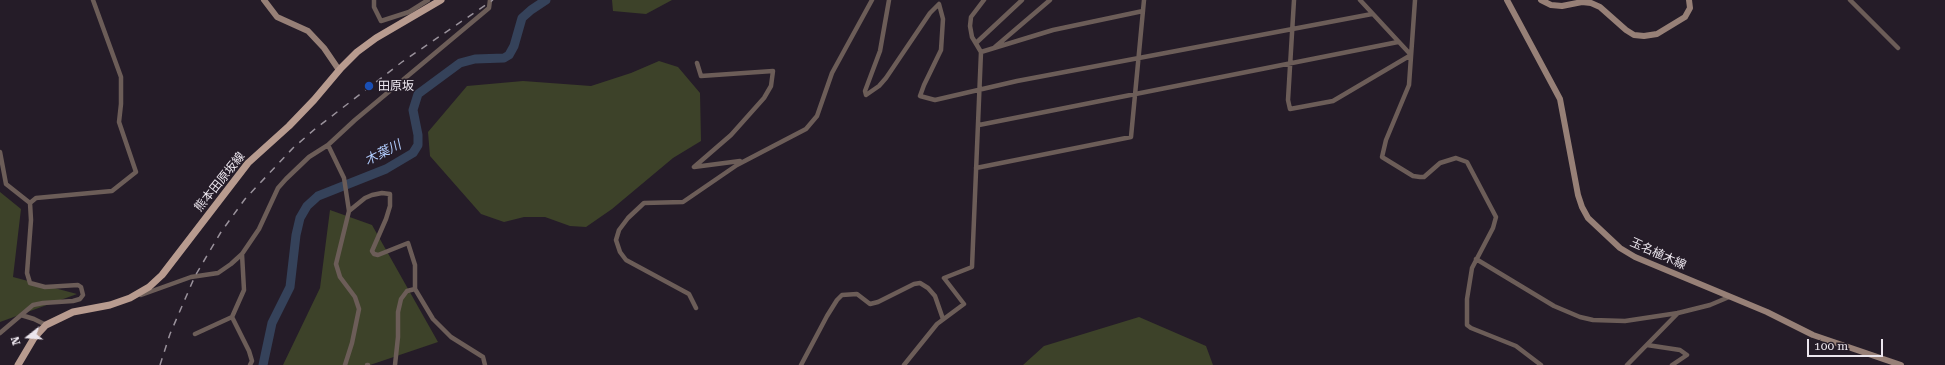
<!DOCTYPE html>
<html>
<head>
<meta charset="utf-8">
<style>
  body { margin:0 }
  #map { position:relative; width:1945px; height:365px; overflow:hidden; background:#251c28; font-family:"Roboto Serif",serif }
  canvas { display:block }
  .north { position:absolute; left:8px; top:317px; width:40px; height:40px; -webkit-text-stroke:3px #251c28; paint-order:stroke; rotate:253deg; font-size:11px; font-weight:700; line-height:16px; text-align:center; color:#ece6ee }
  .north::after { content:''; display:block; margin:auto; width:14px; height:18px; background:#ece6ee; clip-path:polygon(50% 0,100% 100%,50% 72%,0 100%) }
  .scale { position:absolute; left:1807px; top:339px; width:76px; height:18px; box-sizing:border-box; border:2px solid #ece6ee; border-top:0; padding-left:5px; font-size:12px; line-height:14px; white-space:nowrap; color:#ece6ee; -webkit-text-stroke:3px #251c28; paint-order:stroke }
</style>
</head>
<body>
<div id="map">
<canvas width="1945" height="365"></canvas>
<div class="north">N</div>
<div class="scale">100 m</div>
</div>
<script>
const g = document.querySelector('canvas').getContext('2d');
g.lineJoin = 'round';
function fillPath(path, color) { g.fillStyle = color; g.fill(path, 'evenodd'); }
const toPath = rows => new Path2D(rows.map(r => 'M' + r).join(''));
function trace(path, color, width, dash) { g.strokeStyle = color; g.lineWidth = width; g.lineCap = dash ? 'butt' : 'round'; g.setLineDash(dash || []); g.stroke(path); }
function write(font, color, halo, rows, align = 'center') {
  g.font = font + ' "Roboto Serif","Noto Sans JP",serif'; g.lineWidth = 3; g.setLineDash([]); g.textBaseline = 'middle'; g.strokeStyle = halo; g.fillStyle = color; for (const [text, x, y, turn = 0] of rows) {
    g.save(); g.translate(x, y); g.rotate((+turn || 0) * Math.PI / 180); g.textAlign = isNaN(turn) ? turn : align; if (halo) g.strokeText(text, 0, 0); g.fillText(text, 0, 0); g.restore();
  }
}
fillPath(toPath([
  [612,0,672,0,646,14,613,11],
  [659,61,678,67,700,93,701,141,673,158,612,209,586,227,570,226,545,217,524,217,504,222,481,214,430,156,428,132,467,86,523,81,591,86,631,73],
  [0,192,21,209,13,277,77,294,0,322],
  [330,210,372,225,438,342,370,365,283,365,320,288],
  [1139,317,1206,346,1213,365,1023,365,1044,346]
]), '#3d4229');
trace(toPath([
  [263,365,272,323,290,287,296,235,300,218,307,206,318,196,386,169,413,153,418,145,418,135,413,110,418,94,460,63,475,59,504,58,509,55,514,46,522,18,531,10,546,0]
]), '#35425a', 9);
trace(toPath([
  [374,0,374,7,381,21,409,12,428,0],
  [889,0,880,51,865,91,866,95,879,86,886,78,930,13,939,4,943,19,941,50,924,85,920,96,935,100,1017,81,1372,14],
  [1294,0,1288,100,1290,109,1333,101,1411,55],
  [1360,0,1411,55],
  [1415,0,1409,85,1386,140,1382,157,1413,176,1420,177,1424,177,1440,163,1456,158,1467,162,1496,217,1493,228,1472,268,1467,299,1467,325,1471,328,1516,346,1541,365],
  [1850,0,1898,48],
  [976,43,1022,0],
  [995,47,1050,0],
  [981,52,1053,30,1143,11],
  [697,63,701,76,773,71,771,86,764,98,731,135,694,167,740,161],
  [979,125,1398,42],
  [328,145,344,178,349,211,336,264,340,277,355,297,359,309,352,343,345,365],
  [0,152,6,184,30,203],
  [976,168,1131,137,1144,0],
  [30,203,36,198,112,191,136,172,119,122,121,104,121,77,93,0],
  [349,211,365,198,372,195,382,193,390,194,390,206,386,219,372,251,374,254,378,255,408,243,415,265,415,289,433,319,451,337,483,357,485,365],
  [1476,259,1554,306,1580,317,1593,320,1625,321,1678,313,1710,305,1729,297],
  [141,295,191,277,218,273,231,264,242,254,259,229,278,188,286,179,309,157,328,145,355,120,489,8,490,0],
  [696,308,689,294,626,260,620,252,616,240,619,230,628,218,644,203,683,202,737,165,806,129,817,116,832,73,872,0],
  [21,315,34,319,46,325],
  [232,317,249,351,252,361,250,365],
  [0,333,33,305,43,303,73,301,80,299,83,295,81,287,78,285,45,287,30,283,27,273,31,220,30,203],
  [195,334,232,317,244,290,242,254],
  [1647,345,1680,350,1687,355,1672,365],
  [367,365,368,365],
  [395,365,398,337,398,312,401,299,407,291,415,289],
  [801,365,827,316,837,300,842,295,857,294,870,304,878,302,914,284,920,283,928,288,935,296,943,319],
  [904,365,937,324,964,304,944,278,972,267,981,52,972,37,970,26,971,17,984,0],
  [1627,365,1678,313]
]), '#6c5d58', 4.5);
trace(toPath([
  [264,0,277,17,308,31,324,48,339,70],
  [1507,0,1560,99,1578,195,1582,207,1588,218,1620,248,1635,257,1767,312,1813,335,1901,365],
  [1541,0,1551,5,1562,6,1582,2,1591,3,1600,7,1626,30,1634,35,1644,36,1657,34,1685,17,1690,8,1689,0]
]), '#978077', 6);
trace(toPath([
  [18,365,34,338,46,325,73,312,110,305,130,298,149,287,162,275,248,163,289,126,314,100,341,68,357,52,376,38,441,0]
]), '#b89b8f', 7);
trace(toPath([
  [160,365,170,334,195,276,221,232,245,199,293,148,315,129,402,62,493,0]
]), '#9a929c', 1.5, [7, 7]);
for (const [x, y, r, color] of [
  [369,86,5,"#1a4fb4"]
]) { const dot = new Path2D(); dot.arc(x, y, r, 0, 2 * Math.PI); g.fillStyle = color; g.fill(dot); trace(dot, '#251c28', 1.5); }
write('12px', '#ece6ee', '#251c28', [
  ["田原坂",378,86]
], 'left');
write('12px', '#ece6ee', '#251c28', [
  ["熊本田原坂線",220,182,-51],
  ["玉名植木線",1658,254,24]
]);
write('italic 13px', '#b0cbfc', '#251c28', [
  ["木葉川",383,153,-27]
]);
</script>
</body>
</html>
